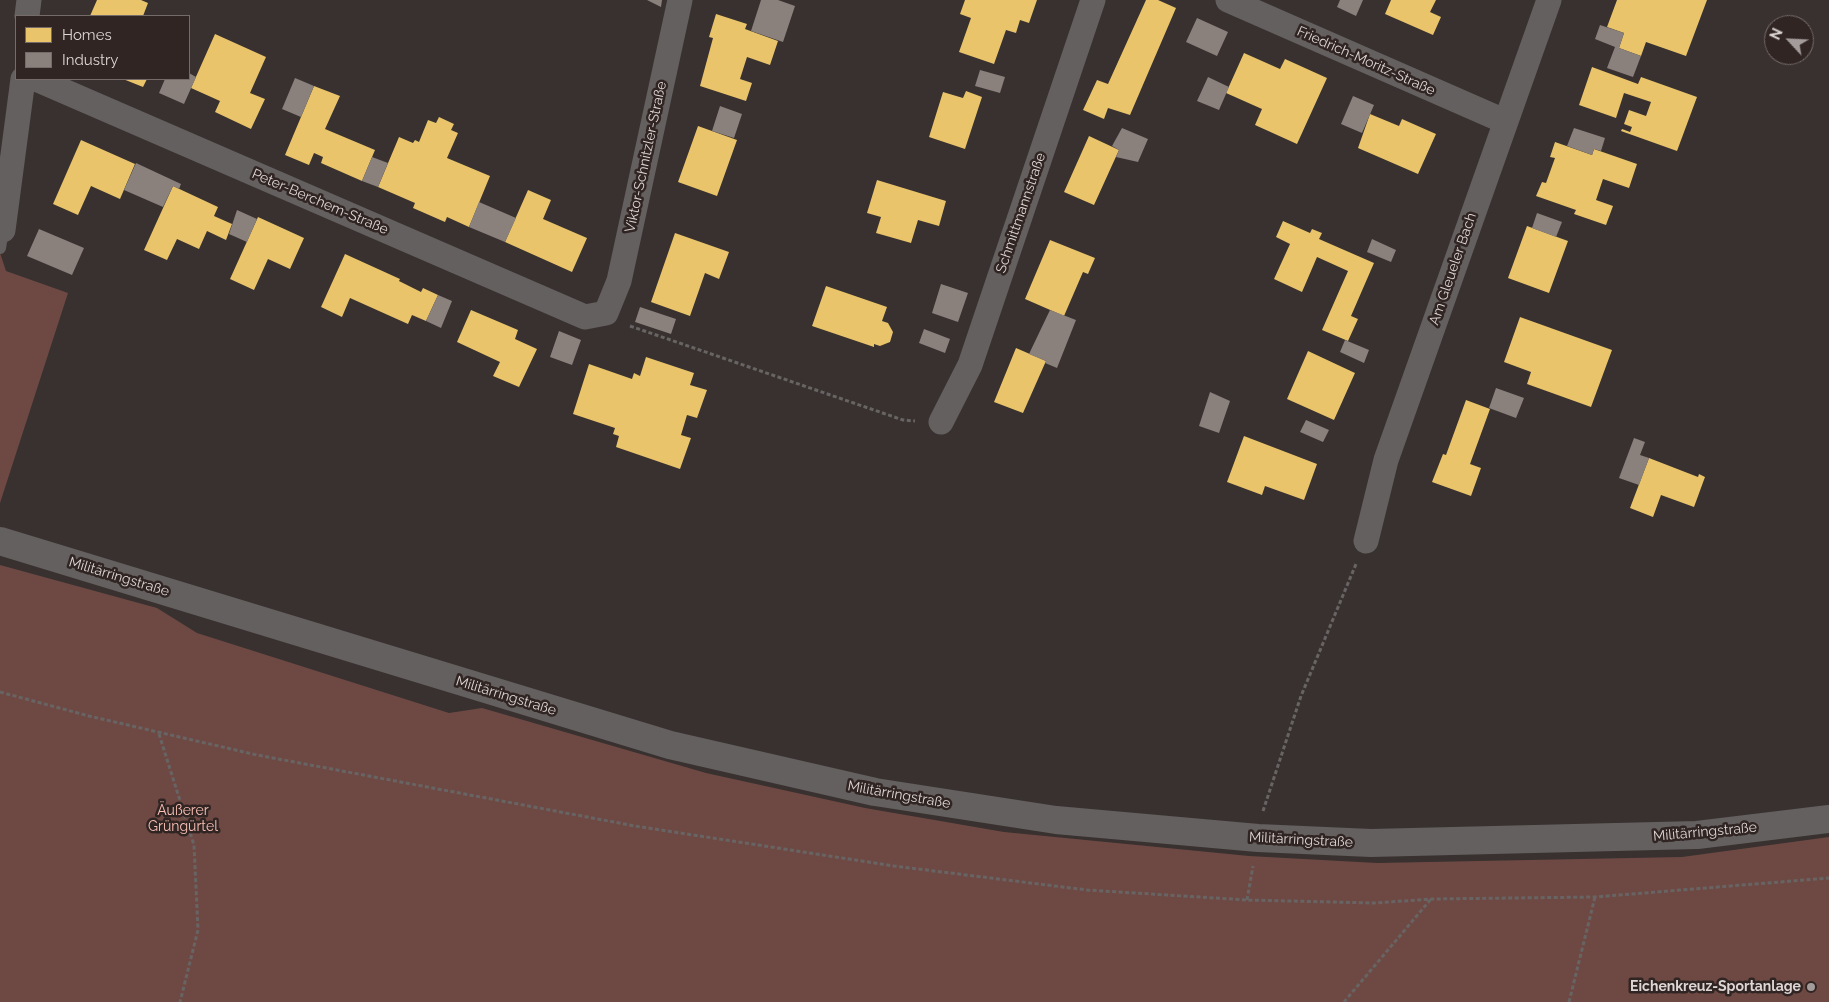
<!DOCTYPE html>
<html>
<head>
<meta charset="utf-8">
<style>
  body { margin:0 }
  #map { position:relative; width:1829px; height:1002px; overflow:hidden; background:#383130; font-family:Raleway,sans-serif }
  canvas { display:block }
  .legend { position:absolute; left:15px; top:15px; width:175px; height:65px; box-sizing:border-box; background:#302523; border:1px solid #756c6a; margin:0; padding:6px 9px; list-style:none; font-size:15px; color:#ddd6d4 }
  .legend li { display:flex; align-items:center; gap:10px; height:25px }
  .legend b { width:25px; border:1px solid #756c6a }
  .north { position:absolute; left:1764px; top:15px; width:50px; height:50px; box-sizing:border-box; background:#302523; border:1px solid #756c6a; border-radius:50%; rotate:295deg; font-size:14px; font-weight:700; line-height:20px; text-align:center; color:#ddd6d4 }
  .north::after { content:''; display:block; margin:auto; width:18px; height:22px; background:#a39c9b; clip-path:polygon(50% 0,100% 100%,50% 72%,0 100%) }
</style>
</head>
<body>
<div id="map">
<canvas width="1829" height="1002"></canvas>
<ul class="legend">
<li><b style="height:14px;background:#e9c46a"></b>Homes</li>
<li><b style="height:14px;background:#8a817c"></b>Industry</li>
</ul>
<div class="north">N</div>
</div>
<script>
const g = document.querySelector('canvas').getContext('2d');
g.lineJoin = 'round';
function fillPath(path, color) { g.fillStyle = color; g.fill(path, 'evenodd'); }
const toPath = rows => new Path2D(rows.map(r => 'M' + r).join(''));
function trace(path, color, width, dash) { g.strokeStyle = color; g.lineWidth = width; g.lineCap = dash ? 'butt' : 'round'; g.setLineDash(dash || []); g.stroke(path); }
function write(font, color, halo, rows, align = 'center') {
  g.font = font + ' Raleway,sans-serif'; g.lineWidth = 5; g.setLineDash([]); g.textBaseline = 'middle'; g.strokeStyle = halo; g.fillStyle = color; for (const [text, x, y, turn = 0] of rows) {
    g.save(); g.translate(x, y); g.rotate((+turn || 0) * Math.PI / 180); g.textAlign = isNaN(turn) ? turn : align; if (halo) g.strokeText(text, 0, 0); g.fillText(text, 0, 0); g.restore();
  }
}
fillPath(toPath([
  [0,253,6,271,68,293,0,503],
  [0,565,157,608,197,633,449,713,482,708,706,773,865,808,1004,832,1249,856,1377,863,1682,857,1829,837,1829,1002,0,1002]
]), '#6e4943');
fillPath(toPath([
  [97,0,141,0,148,3,143,16,90,16],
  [965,0,1037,0,1029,23,1020,20,1016,33,1006,30,994,64,959,52,971,18,960,14],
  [1146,0,1158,0,1176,8,1130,115,1108,108,1104,119,1083,110,1097,80,1108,84],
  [1391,0,1436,0,1430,12,1441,17,1433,35,1385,14],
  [1617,0,1707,0,1686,56,1646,42,1641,56,1619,48,1624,33,1607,27],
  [716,14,747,24,745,29,778,41,770,65,747,57,740,79,752,83,746,101,700,86,713,38,709,37],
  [215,34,266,57,250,93,265,99,251,129,215,112,220,101,191,88],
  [1244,53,1280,69,1285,59,1327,78,1297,144,1255,125,1262,109,1226,93],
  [1592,67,1638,84,1641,77,1697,97,1677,151,1621,131,1622,129,1630,132,1632,127,1624,124,1629,110,1646,116,1651,102,1624,93,1616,118,1579,105],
  [123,79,147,79,143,87],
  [314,86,340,96,325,129,375,150,362,181,321,163,323,157,314,153,309,165,285,155],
  [966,91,982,97,965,149,929,137,943,92,963,98],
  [1370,114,1399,126,1402,119,1436,134,1418,174,1358,148],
  [439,117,454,124,451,130,458,133,447,158,490,176,469,227,447,217,445,222,413,208,415,203,378,187,399,137,413,143,415,140,419,142,428,120,436,123],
  [698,126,737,140,717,196,678,182],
  [1089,136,1119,150,1094,205,1064,192],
  [81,140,135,164,120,199,91,186,78,215,53,204],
  [1555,142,1592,155,1594,149,1637,164,1629,188,1603,179,1596,200,1613,206,1606,225,1574,214,1576,210,1536,196,1542,182,1546,183,1555,158,1550,157],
  [877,180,946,201,939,226,918,220,911,243,876,233,881,217,867,213],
  [173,186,218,207,214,216,232,224,226,240,207,231,199,249,177,239,167,260,144,250],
  [528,190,551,200,543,219,587,238,572,272,505,242],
  [258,217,304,238,290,269,268,259,254,290,230,279],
  [1283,221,1310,233,1312,229,1322,233,1319,239,1374,263,1351,316,1358,319,1348,341,1322,330,1348,271,1317,257,1302,292,1274,279,1290,244,1276,237],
  [1527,226,1568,241,1549,293,1508,278],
  [675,233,729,252,719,279,705,273,690,316,651,302],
  [1050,240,1095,258,1088,274,1083,272,1064,316,1025,299],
  [345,254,400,279,399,281,421,292,423,288,438,295,426,321,412,315,408,324,350,298,342,317,321,307],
  [826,286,887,307,882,321,888,323,893,332,890,342,880,346,874,344,874,347,812,326],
  [471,310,518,330,515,339,537,349,519,387,493,376,500,362,457,342],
  [1520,317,1612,350,1591,407,1527,384,1531,372,1504,362],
  [1016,348,1046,361,1023,413,994,402],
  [1308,351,1355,373,1334,420,1287,399],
  [646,357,694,373,690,385,707,390,697,418,687,415,681,435,691,438,680,469,616,447,619,436,613,434,615,428,573,414,589,364,632,379,634,373,640,376],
  [1466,400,1490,409,1470,464,1481,468,1471,496,1432,482,1443,454,1446,455],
  [1244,436,1317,464,1304,500,1265,486,1262,495,1227,482],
  [1649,458,1698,477,1699,474,1705,477,1694,507,1661,495,1653,517,1630,508]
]), '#e9c46a');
fillPath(toPath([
  [647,0,662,0,661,7],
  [761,0,778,0,795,6,783,42,751,31],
  [1340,0,1363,0,1356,16,1337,7],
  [1197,18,1228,32,1217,56,1186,42],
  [1600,25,1624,33,1619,48,1641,56,1633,77,1607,68,1615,47,1595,39],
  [980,70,1005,77,1000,93,975,86],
  [189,73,196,77,184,104,159,93,165,79,189,79],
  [1208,77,1229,87,1219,110,1197,101],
  [295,78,314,86,301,117,282,109],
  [1353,96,1374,105,1362,133,1341,124],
  [720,106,742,114,734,138,712,131],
  [1122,128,1148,139,1138,162,1116,157,1119,150,1112,146],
  [1574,128,1605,138,1601,151,1594,149,1592,155,1567,146],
  [372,157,388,163,378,187,362,181],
  [136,163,181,184,179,189,173,186,163,207,124,190],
  [479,202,516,218,505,242,469,227],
  [237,210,257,219,247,242,229,234],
  [1537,213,1562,222,1556,237,1532,228],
  [39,229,84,248,72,275,27,256],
  [1372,239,1396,250,1391,262,1367,252],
  [941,284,968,293,958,322,932,313],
  [438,295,452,301,441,328,426,321],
  [640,307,676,319,671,334,635,322],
  [1050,310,1076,320,1057,368,1045,363,1046,361,1029,354],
  [924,329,950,339,945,353,919,343],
  [559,331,581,340,572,365,550,357],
  [1345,340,1369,350,1364,363,1340,352],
  [1496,388,1524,398,1516,418,1489,408],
  [1210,392,1230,401,1219,433,1199,426],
  [1306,420,1329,430,1323,442,1300,432],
  [1634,438,1645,442,1640,455,1649,458,1639,485,1619,478]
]), '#8a817c');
trace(toPath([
  [630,326,903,420,915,421],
  [0,692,89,716,257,755,635,826,894,866,1087,890,1247,900,1374,903,1432,899,1595,897,1829,878],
  [159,734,194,845,198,930,180,1002],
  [1263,811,1301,696,1356,564],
  [1247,900,1253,866],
  [1344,1002,1431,899],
  [1569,1002,1595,897]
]), '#686464', 3, [4, 2.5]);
trace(toPath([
  [0,248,3,230]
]), '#64605f', 12);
trace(toPath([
  [1228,0,1504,121],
  [27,16,29,0],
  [36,79,585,317,606,313,619,281,680,0],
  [3,230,23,79],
  [941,422,970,365,1093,0],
  [1366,541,1386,460,1549,0]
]), '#64605f', 25);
trace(toPath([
  [0,541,670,745,875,792,1056,820,1258,838,1371,843,1697,835,1829,819]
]), '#64605f', 28);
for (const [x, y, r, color] of [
  [1811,987,5,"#a39c9b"]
]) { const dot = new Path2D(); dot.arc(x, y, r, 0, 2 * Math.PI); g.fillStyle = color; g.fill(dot); trace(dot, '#302523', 2); }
write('14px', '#ddd6d4', '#302523', [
  ["Friedrich-Moritz-Straße",1366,61,24],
  ["Viktor-Schnitzler-Straße",646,157,-78],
  ["Peter-Berchem-Straße",320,202,23],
  ["Schmittmannstraße",1021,213,-71],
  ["Am Gleueler Bach",1453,269,-71],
  ["Militärringstraße",119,577,17],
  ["Militärringstraße",506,696,17],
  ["Militärringstraße",899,795,10],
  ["Militärringstraße",1705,832,-5],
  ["Militärringstraße",1301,840,3]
]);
write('14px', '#fac0b5', '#302523', [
  ["Äußerer",183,811],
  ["Grüngürtel",183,827]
]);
write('bold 14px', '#ddd6d4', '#302523', [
  ["Eichenkreuz-Sportanlage",1801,987]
], 'right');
</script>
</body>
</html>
